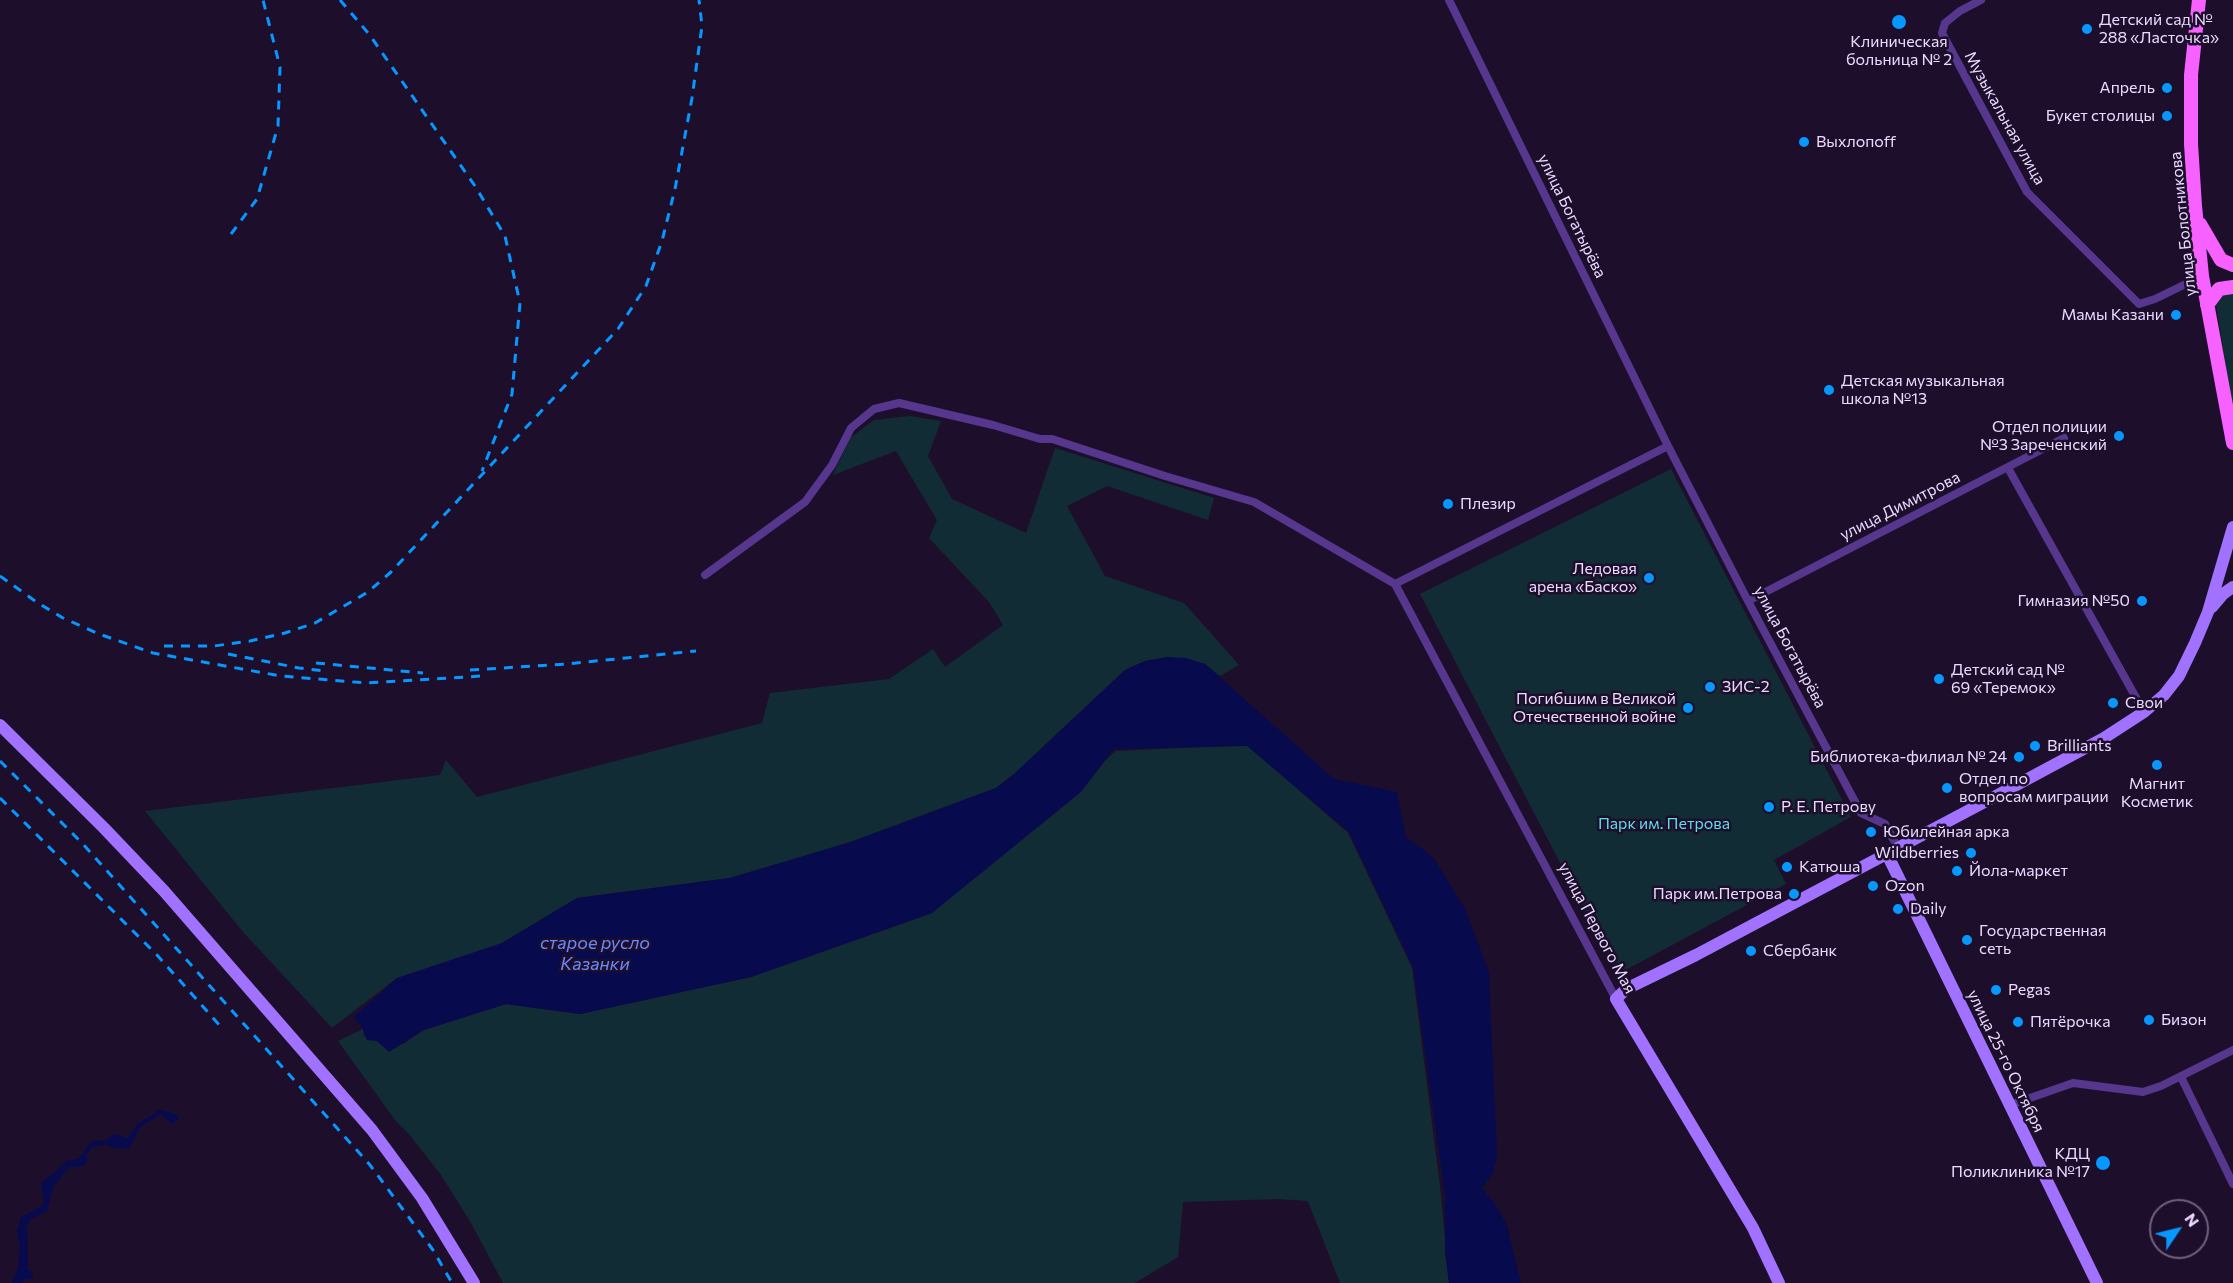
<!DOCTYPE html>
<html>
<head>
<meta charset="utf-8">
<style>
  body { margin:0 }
  #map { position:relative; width:2233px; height:1283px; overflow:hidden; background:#1d0f2b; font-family:Commissioner,sans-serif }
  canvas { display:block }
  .north { position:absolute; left:2149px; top:1199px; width:60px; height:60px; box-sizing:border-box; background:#1d0f2b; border:2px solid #6f6080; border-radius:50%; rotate:55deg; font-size:16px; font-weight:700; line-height:24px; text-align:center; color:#eadaff }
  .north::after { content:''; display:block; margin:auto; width:21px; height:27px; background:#0697ff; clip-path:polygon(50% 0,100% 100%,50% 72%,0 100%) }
</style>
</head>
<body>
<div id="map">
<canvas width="2233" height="1283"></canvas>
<div class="north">N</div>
</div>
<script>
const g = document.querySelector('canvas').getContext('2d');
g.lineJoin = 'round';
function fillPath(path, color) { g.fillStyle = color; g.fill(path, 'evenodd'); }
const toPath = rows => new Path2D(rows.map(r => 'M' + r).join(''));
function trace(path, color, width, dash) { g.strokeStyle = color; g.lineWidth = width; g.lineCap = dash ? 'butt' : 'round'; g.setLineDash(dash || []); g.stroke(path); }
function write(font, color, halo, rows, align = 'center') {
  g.font = font + ' Commissioner,sans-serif'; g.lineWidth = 5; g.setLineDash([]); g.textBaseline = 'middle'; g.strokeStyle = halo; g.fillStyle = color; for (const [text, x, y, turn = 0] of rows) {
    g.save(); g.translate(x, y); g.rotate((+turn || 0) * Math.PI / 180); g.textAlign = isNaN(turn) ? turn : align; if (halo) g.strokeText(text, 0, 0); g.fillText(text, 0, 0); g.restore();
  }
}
fillPath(toPath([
  [2223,292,2233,292,2233,411,2216,304],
  [910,416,941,421,928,456,952,499,1026,533,1055,448,1214,498,1208,520,1107,486,1067,506,1105,576,1184,603,1239,665,1220,676,1205,664,1168,657,1145,661,1125,670,1014,774,996,788,850,842,730,878,577,898,502,943,397,978,332,1028,243,932,145,811,440,775,446,760,477,797,762,723,770,693,889,679,933,649,945,667,1003,625,989,602,929,538,937,520,896,451,833,475,850,438,874,420],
  [1671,469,1851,817,1774,860,1786,884,1618,974,1420,594],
  [1247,745,1348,833,1412,968,1440,1186,1449,1283,1340,1283,1308,1201,1279,1199,1183,1202,1178,1257,1135,1283,503,1283,471,1223,441,1175,409,1134,395,1120,338,1041,363,1029,364,1036,377,1041,403,1044,423,1030,506,1004,580,1014,751,977,932,913,1116,751]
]), '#122c36');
fillPath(toPath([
  [1168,657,1186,658,1205,664,1334,779,1397,792,1406,837,1433,857,1465,909,1489,972,1497,1157,1492,1175,1482,1188,1497,1207,1507,1226,1521,1283,1449,1283,1445,1254,1445,1195,1413,967,1349,832,1247,746,1114,749,1081,792,932,913,751,977,580,1014,506,1004,424,1030,389,1052,377,1041,367,1040,363,1029,354,1017,397,978,502,943,577,898,730,878,851,842,996,788,1014,774,1125,670,1145,661],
  [160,1110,176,1114,179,1119,172,1124,161,1114,140,1127,130,1148,114,1148,107,1145,92,1147,86,1155,87,1163,78,1168,71,1166,63,1174,53,1188,47,1211,31,1219,27,1225,28,1270,32,1272,33,1279,27,1279,22,1283,12,1283,18,1268,20,1246,17,1231,21,1217,39,1208,44,1202,41,1185,44,1180,53,1174,66,1161,79,1159,90,1142,107,1140,113,1134,128,1138,137,1124]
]), '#070a4c');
trace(toPath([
  [1449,0,1668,446,1748,601,1861,813,1885,824,1898,848],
  [1981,0,1960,11,1945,23,1942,33,2027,192,2139,304,2155,299,2202,276],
  [2008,468,2144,712],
  [705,575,805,502,832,465,851,428,874,409,899,403,993,425,1040,439,1052,439,1165,476,1254,502,1395,584],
  [1395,584,1616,999],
  [1395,584,1668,446],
  [1748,601,2064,438],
  [2181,1077,2233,1184],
  [2010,1105,2073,1083,2143,1092,2161,1086,2233,1050]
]), '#56378d', 8);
trace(toPath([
  [2212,607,2223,594,2233,587],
  [0,725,104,828,164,891,372,1130,422,1198,474,1283],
  [1887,854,2097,1283],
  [1779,1283,1753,1228,1616,999,1626,989,1696,955,2009,789,2104,738,2144,712,2164,695,2179,676,2195,643,2208,612,2233,527]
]), '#a171ff', 12);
trace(toPath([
  [2199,0,2191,75,2191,144,2195,206,2202,276,2233,443],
  [2200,224,2221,260,2233,265],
  [2207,305,2219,289,2233,287]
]), '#f661ff', 14);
trace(toPath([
  [340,0,369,34,475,186,505,236,520,303,512,394,482,471],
  [231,234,257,199,278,126,280,67,263,0],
  [0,576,38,603,63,618,99,634,153,653,281,676,366,683,482,676],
  [164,646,214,646,250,641,285,633,315,623,368,592,391,572,618,329,646,286,662,241,675,189,692,98,702,26,699,0],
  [228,654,299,668,326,671],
  [316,663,423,673],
  [470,670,566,664,696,651],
  [0,761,82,843,370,1165,433,1250,452,1283],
  [0,798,157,955,222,1028]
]), '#0697ff', 3, [9, 8]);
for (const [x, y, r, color] of [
  [1899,22,8,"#0697ff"],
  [2087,29,6,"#0697ff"],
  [2167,88,6,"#0697ff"],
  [2167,116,6,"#0697ff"],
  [1804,142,6,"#0697ff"],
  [2176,315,6,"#0697ff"],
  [1829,390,6,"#0697ff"],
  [2119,436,6,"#0697ff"],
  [1448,504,6,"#0697ff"],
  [1649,578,6,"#0697ff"],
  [2142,601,6,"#0697ff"],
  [1939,679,6,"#0697ff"],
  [1710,687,6,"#0697ff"],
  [2113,703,6,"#0697ff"],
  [1688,708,6,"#0697ff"],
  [2035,746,6,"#0697ff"],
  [2019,757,6,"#0697ff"],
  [2157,765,6,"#0697ff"],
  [1947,788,6,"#0697ff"],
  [1769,807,6,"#0697ff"],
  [1871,832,6,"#0697ff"],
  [1971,853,6,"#0697ff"],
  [1787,867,6,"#0697ff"],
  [1957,871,6,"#0697ff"],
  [1873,886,6,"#0697ff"],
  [1794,894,6,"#0697ff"],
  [1898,909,6,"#0697ff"],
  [1967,940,6,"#0697ff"],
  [1751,951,6,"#0697ff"],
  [1996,990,6,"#0697ff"],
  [2149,1020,6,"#0697ff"],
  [2018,1022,6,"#0697ff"],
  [2103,1163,8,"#0697ff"]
]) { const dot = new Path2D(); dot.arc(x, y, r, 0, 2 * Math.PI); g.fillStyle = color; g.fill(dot); trace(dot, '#1d0f2b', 2); }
write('16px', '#eadaff', '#1d0f2b', [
  ["Детский сад №",2099,20],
  ["288 «Ласточка»",2099,38],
  ["Клиническая",1899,42,"center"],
  ["больница № 2",1899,60,"center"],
  ["Апрель",2155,88,"right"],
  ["Букет столицы",2155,116,"right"],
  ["Выхлопoff",1816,142],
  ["Мамы Казани",2164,315,"right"],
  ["Детская музыкальная",1841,381],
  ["школа №13",1841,399],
  ["Отдел полиции",2107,427,"right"],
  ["№3 Зареченский",2107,445,"right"],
  ["Плезир",1460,504],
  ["Ледовая",1637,569,"right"],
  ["арена «Баско»",1637,587,"right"],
  ["Гимназия №50",2130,601,"right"],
  ["Детский сад №",1951,670],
  ["69 «Теремок»",1951,688],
  ["ЗИС-2",1722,687],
  ["Погибшим в Великой",1676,699,"right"],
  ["Отечественной войне",1676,717,"right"],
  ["Свои",2125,703],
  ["Brilliants",2047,746],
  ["Библиотека-филиал № 24",2007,757,"right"],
  ["Отдел по",1959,779],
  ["вопросам миграции",1959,797],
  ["Магнит",2157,784,"center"],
  ["Косметик",2157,802,"center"],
  ["Р. Е. Петрову",1781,807],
  ["Юбилейная арка",1883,832],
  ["Wildberries",1959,853,"right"],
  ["Катюша",1799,867],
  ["Йола-маркет",1969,871],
  ["Ozon",1885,886],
  ["Парк им.Петрова",1782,894,"right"],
  ["Daily",1910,909],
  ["Государственная",1979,931],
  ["сеть",1979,949],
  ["Сбербанк",1763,951],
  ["Pegas",2008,990],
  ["Бизон",2161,1020],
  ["Пятёрочка",2030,1022],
  ["КДЦ",2090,1154,"right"],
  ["Поликлиника №17",2090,1172,"right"]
], 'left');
write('16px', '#eadaff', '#1d0f2b', [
  ["Музыкальная улица",2005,118,61],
  ["улица Богатырёва",1572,216,64],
  ["улица Болотникова",2183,224,-96],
  ["улица Димитрова",1900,506,-27],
  ["улица Богатырёва",1790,647,62],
  ["улица Первого Мая",1597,928,62],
  ["улица 25-го Октября",2006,1061,64]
]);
write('16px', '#5ddfe8', '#1d0f2b', [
  ["Парк им. Петрова",1664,824]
]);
write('italic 18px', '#6889ff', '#1d0f2b', [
  ["старое русло",595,943],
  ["Казанки",595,964]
]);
</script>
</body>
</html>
